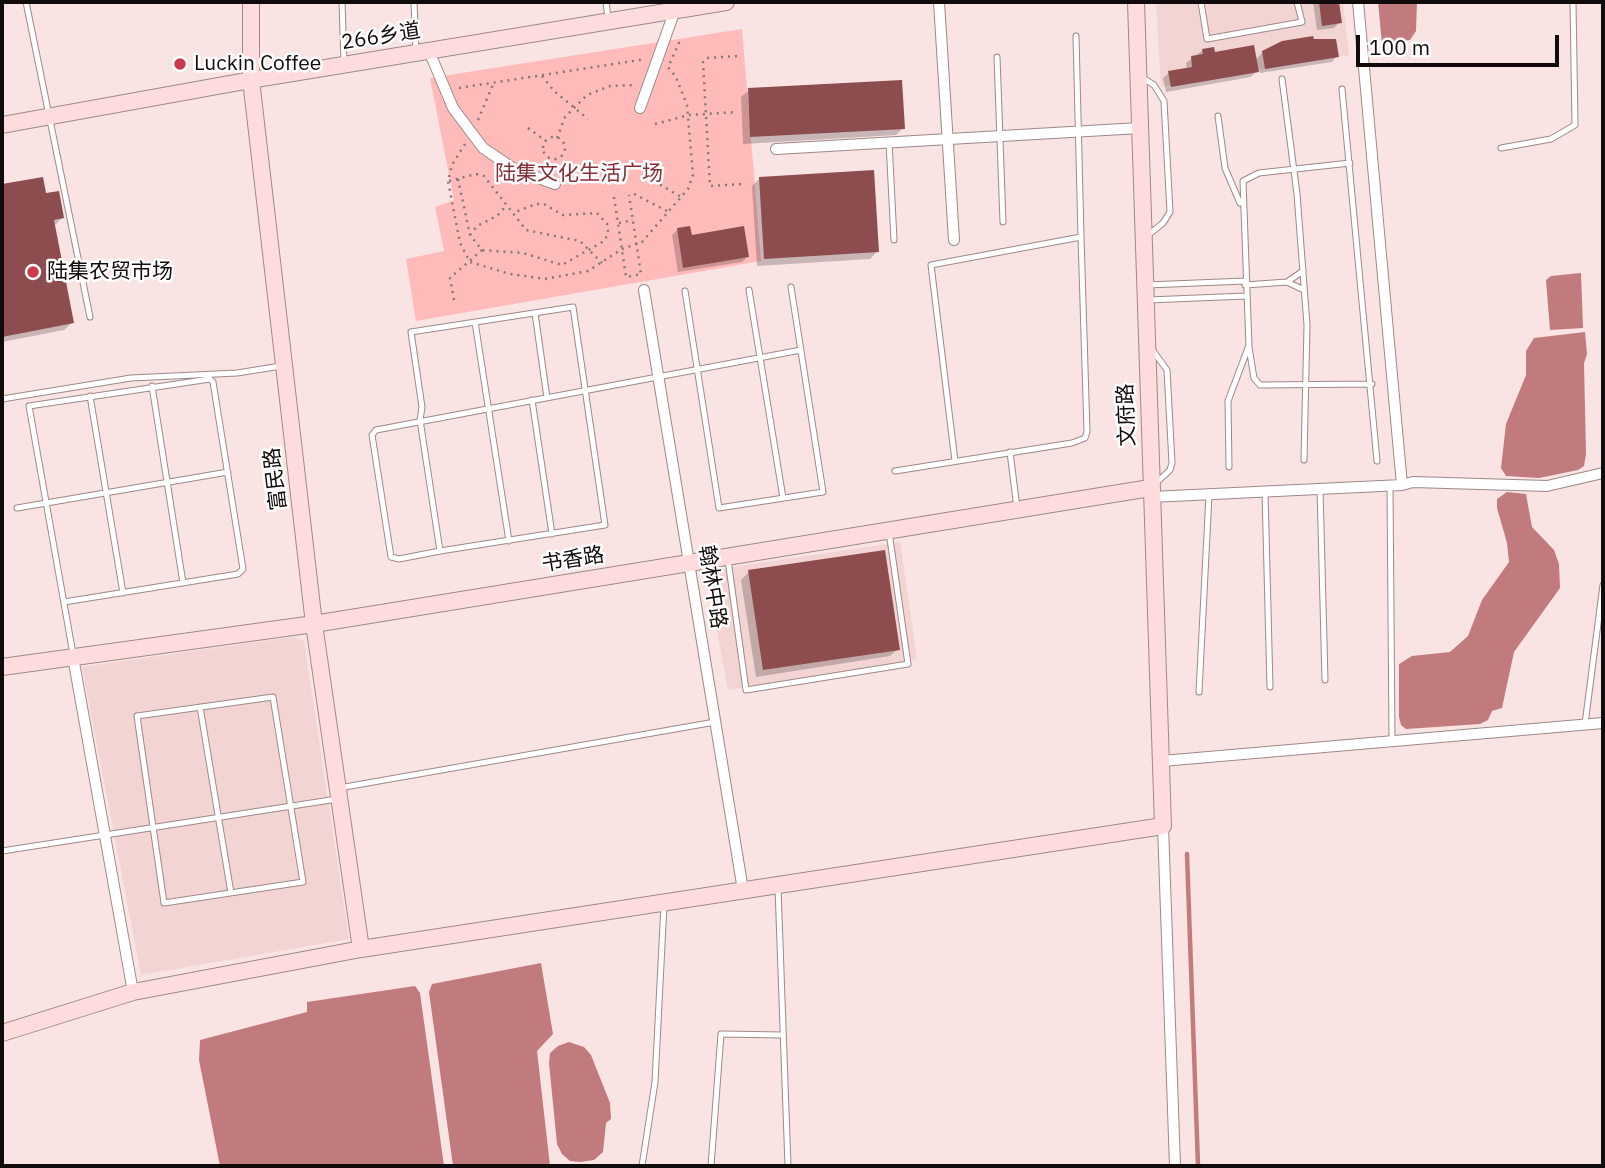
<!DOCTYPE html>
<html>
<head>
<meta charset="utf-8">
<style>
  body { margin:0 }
  #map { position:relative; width:1605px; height:1168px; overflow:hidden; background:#fae3e3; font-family:"IBM Plex Sans",sans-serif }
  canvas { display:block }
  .frame { position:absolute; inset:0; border:4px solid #120b0b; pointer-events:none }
  .scale { position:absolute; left:1356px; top:35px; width:203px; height:32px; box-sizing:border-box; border:4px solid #120b0b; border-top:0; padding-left:9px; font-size:21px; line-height:24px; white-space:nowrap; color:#120b0b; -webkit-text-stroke:5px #fff; paint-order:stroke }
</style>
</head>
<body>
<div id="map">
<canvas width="1605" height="1168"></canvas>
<div class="frame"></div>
<div class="scale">100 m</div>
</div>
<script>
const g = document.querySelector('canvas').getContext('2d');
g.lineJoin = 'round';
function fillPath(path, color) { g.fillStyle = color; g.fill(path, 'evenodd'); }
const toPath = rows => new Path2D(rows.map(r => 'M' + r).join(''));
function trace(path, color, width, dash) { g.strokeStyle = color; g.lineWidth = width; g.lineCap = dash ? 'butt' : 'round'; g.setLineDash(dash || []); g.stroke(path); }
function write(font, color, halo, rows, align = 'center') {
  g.font = font + ' "IBM Plex Sans","Noto Sans SC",sans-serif'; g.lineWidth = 5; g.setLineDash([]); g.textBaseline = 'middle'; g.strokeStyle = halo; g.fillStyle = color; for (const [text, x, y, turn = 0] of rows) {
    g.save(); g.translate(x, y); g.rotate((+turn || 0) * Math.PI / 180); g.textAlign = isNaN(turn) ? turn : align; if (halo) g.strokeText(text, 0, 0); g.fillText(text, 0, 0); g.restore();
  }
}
fillPath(toPath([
  [1156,2,1343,2,1349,55,1161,87],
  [900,542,917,659,728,690,706,571],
  [292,637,304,641,349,939,141,975,82,667]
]), '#f2d4d3');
fillPath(toPath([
  [742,29,761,261,416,321,406,259,444,251,435,207,454,200,430,78]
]), '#ffbaba');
fillPath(toPath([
  [1378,2,1417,2,1416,31,1410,40,1382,44],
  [1581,273,1583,328,1550,330,1546,280,1551,276],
  [1585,332,1587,354,1584,363,1586,454,1584,466,1578,470,1539,478,1506,476,1501,468,1506,424,1526,375,1526,351,1534,338],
  [1507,492,1526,494,1532,527,1554,550,1559,564,1560,588,1514,652,1502,708,1492,711,1488,720,1480,724,1406,729,1401,725,1399,717,1399,664,1412,656,1450,652,1468,636,1482,600,1509,562,1507,543,1497,508,1497,499],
  [541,963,553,1034,537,1051,550,1166,453,1166,429,992,432,984],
  [415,986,420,993,444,1166,220,1166,199,1060,200,1040,307,1012,307,1002],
  [569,1042,584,1047,591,1055,610,1103,611,1119,606,1123,603,1152,594,1160,580,1162,570,1161,562,1154,557,1144,549,1063,550,1053,558,1046]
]), '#c27b7d');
fillPath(toPath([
  [1313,2,1337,2,1340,22,1334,28,1317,30],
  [1203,50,1255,60,1263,52,1337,56,1332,62,1260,73,1259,69,1251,77,1166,92,1163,78,1169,73,1187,70,1186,63],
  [749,90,903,128,896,135,743,144,741,97],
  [760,178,878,251,870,259,757,266,752,186],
  [41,179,44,195,62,218,54,226,72,323,64,330,2,342,2,186],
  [677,230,690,237,748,256,742,262,678,272,672,235],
  [749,572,898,649,890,656,756,677,741,580]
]), '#0003');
trace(toPath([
  [1187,854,1198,1166]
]), '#c27b7d', 4.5);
fillPath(toPath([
  [1319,2,1339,2,1342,23,1322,26],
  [1313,36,1314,39,1336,39,1339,57,1265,69,1262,51,1282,41],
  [1254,45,1259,72,1171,87,1168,71,1192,67,1191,56,1203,54,1202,49,1214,47,1215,52],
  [902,80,905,129,750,137,748,88],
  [874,170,879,252,764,259,759,177],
  [43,177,46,193,59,191,64,218,54,220,74,323,2,337,2,184],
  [690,226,692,235,744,226,749,257,683,268,677,228],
  [885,550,900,650,763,670,748,570]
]), '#8d4c4e');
const lane = toPath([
  [26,2,90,317],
  [342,2,344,62],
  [414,2,416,51],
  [606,2,608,18],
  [1201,2,1207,39,1302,22,1297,2],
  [997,57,1003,222],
  [1141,77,1154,85,1164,101,1170,212,1163,223,1147,236],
  [1282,79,1297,194,1307,325,1304,460],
  [1342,89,1377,461],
  [1218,116,1225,168,1240,203],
  [889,142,894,240],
  [1501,148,1551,139,1575,125,1573,2],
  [1350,163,1259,173,1243,181,1249,347,1254,378,1260,385,1372,384],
  [1287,282,1304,290],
  [1147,285,1245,281],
  [1245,285,1287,282,1303,271],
  [749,290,783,498],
  [685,291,719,508,823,492,791,287],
  [1148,300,1246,296],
  [573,307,605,525,440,551,420,420,422,407,411,332,573,307],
  [535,313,547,398],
  [475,322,509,541],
  [1151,348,1167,370,1172,463,1170,470,1156,483],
  [152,386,183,583],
  [90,396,123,593],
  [2,399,131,378,237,373,281,366],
  [532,400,552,534],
  [1010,452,1017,508],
  [955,461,931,265,1081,237,1076,36],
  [1229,467,1228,401,1248,348],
  [895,471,1072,443,1085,438,1087,432,1081,237],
  [1390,486,1392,741],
  [1320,489,1325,680],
  [1265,492,1270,687],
  [17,508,228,472],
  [440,551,399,559,391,557,372,435,376,430,801,350],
  [728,560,746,690,908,664,889,532],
  [64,602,238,574,243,569,213,382,210,379,29,406,73,654],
  [1199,692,1209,495],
  [273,697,303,882,164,903,137,716,273,697],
  [200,707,231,893],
  [1585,724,1603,585],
  [339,788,715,722],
  [2,851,337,799],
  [778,888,788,1166],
  [642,1166,655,1082,664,905],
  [711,1166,721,1034,782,1035]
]);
const street = toPath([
  [939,2,954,240],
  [1358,2,1402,485],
  [429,51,453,108,483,148,514,169,555,184],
  [640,108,675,10],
  [776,149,1140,128],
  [644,290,743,890],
  [1151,497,1402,485,1413,482,1547,486,1603,473],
  [73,657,133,992],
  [1162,761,1603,723],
  [1163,826,1175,1166]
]);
const secondary = toPath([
  [251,2,251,80,284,365,314,624,361,949],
  [2,125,251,80,726,2],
  [2,667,314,624,1150,488],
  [2,1033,133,992,361,949,1163,826,1136,2]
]);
trace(lane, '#9e8989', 7);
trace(street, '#9e8989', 12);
trace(secondary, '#9e8989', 18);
trace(toPath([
  [737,56,707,58,703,62,710,186,743,184],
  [670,63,679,43,676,43],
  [542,76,554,91,588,119],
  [459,88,646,59],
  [478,120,494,82],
  [655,124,689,115,737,112],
  [528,128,546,141],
  '543 148a11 11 0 1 1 22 0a11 11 0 1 1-22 0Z',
  [557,138,565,117,587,95,610,86,635,85],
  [465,144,452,165,448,181,460,243,470,262,510,274,545,279,588,271,622,249,642,242,688,189,693,175,687,105,676,77,668,67],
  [458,179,470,235,482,250,523,253,562,265,604,241,608,234,608,225,597,213,563,215,544,204,536,204,513,213],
  [449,181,476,174,484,176,526,230,580,241,602,263],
  [654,181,681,197],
  [634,194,669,212],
  [614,197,626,277,641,274,629,195],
  [619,223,633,220],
  [470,235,477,226,497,216,507,205],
  [454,300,450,278,482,250]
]), '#877878', 2.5, [2, 5]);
trace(lane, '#fff', 5);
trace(street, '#fff', 10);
trace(secondary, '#fedcde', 16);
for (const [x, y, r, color] of [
  [180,64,7,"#ca3a4c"],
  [33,272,7,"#ca3a4c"]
]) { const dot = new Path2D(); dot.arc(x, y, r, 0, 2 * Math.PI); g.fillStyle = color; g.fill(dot); trace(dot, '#fff', 2.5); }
write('21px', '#120b0b', '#fff', [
  ["266乡道",381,37,-9],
  ["文府路",1127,415,-92],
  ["富民路",276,479,-97],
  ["书香路",573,560,-9],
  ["翰林中路",712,587,81]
]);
write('21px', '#120b0b', '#fff', [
  ["Luckin Coffee",194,64],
  ["陆集农贸市场",47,272]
], 'left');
write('21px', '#842e36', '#fff', [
  ["陆集文化生活广场",579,174]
]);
</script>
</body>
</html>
